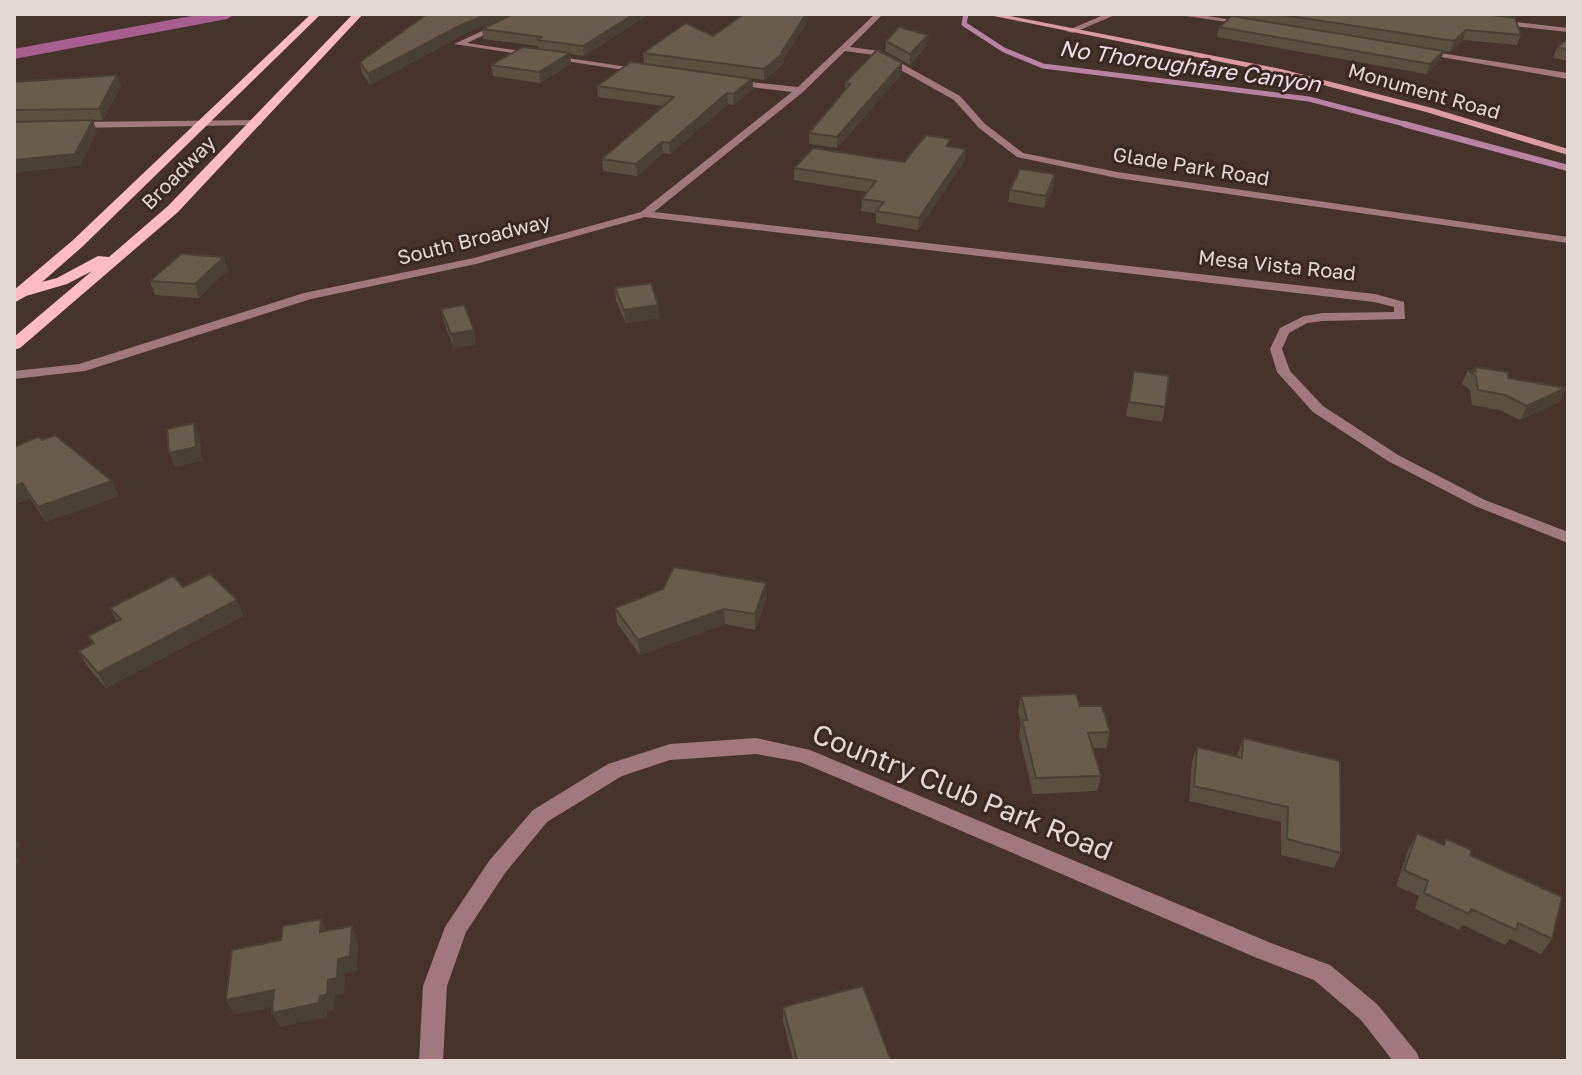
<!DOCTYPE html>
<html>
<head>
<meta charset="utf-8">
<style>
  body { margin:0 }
  #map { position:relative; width:1582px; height:1075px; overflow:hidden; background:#45332c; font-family:"Golos Text",sans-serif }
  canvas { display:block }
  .frame { position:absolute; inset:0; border:16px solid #e4d8d4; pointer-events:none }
</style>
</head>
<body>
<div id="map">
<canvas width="1582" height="1075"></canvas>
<div class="frame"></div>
</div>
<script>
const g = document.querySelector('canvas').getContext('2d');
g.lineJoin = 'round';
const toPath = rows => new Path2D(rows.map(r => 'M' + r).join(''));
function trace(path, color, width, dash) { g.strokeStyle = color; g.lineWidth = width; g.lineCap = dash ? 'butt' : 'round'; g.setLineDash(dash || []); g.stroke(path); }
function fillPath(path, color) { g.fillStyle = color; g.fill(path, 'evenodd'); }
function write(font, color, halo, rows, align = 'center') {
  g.font = font + ' "Golos Text",sans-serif'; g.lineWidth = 6; g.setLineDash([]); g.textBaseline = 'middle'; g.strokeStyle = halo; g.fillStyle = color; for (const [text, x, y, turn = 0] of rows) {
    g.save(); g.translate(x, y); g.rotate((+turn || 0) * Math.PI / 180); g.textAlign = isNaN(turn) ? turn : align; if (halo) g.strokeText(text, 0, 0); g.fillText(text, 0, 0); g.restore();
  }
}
trace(toPath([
  [966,14,964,24,1004,50,1043,66,1309,99,1412,126]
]), '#ba83a4', 5);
trace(toPath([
  [1404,124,1568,168]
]), '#ba83a4', 6);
fillPath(toPath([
  [202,14,235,14,227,19,14,59,14,49,202,14]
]), '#a85f90');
fillPath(toPath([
  [519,14,529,14,467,43,648,70,644,73,454,44,519,14],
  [875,14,883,14,850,47,879,51,960,96,985,124,1023,153,1117,172,1568,237,1568,243,1117,178,1017,157,979,128,954,100,874,55,845,51,803,92,654,212,1375,294,1404,302,1405,319,1323,321,1307,323,1289,333,1282,349,1290,371,1323,406,1398,455,1485,500,1568,532,1568,543,1475,506,1388,461,1313,412,1277,372,1270,349,1280,328,1304,316,1323,313,1394,312,1394,307,1374,302,645,217,476,264,311,299,85,371,14,379,14,371,79,364,304,293,474,258,641,212,792,92,734,85,730,82,731,80,798,87,875,14],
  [1106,14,1117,14,1073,33,1066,31,1106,14],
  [1173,14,1195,14,1251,23,1247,25,1173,14],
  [1498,20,1568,28,1568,32,1495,24,1498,20],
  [1421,50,1568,73,1568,79,1424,54,1421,50],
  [257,120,262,123,260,125,74,128,69,125,74,122,257,120],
  [756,738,810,750,1271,943,1330,965,1377,1004,1417,1053,1420,1061,1393,1061,1361,1020,1314,980,1257,958,836,777,800,762,756,754,670,760,622,776,547,822,505,873,466,932,447,986,443,1061,419,1061,423,986,445,927,489,861,533,810,608,764,670,744,756,738]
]), '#a1787d');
fillPath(toPath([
  [984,14,1000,14,1281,69,1432,108,1568,149,1568,155,1426,112,1281,74,984,14]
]), '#dc9ba3');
fillPath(toPath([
  [311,14,321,14,82,247,42,282,57,278,98,256,109,257,168,206,353,14,363,14,178,212,20,348,14,350,14,337,92,271,67,284,26,296,14,303,14,290,72,241,311,14]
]), '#ffbcc4');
fillPath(toPath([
  [649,14,584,56,570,54,571,64,540,83,493,76,491,65,538,49,538,46,483,39,482,29],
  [1239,14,1509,14,1508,17,1521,35,1517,45,1463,40,1450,52,1414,46,1444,51,1440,61,1426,74,1217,37,1219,27,1238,18],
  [808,20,784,59,784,63,764,80,644,63,643,53,713,36],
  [461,36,370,85,362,73,360,62],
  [1568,39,1568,61,1553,58,1557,47],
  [886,41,927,45,910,65,885,51],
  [902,63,902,74,837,148,809,144,809,133,845,90,845,83],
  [117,75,121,86,103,120,14,121,14,82],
  [752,79,753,89,734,105,728,104,670,154,663,153,637,176,603,171,602,159,663,106,598,97,597,86],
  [950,146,966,149,965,160,918,230,876,223,876,213,861,211,862,199,867,192,794,180,794,168,904,162],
  [1054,186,1044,208,1008,202,1010,190],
  [228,270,199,298,155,295,150,281],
  [615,288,660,318,626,323,616,301],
  [441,309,476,344,454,348,444,323],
  [1475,367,1508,378,1566,388,1559,402,1520,420,1499,410,1472,405,1470,390,1462,384,1468,370,1473,371],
  [1134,371,1165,407,1162,422,1126,416],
  [14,447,119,496,46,522,30,498,16,504,14,503],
  [767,598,755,630,725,624,640,655,617,623,615,608],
  [237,600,243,616,106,688,87,666,79,651,92,644,88,636,117,621,110,608],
  [1021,696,1080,706,1110,732,1106,748,1093,748,1101,776,1097,791,1033,794,1019,735,1021,724,1018,711],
  [1243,738,1341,853,1334,868,1281,855,1281,822,1189,801,1192,762,1197,747,1237,756],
  [1417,833,1443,845,1446,839,1470,855,1552,939,1541,954,1510,939,1505,945,1463,925,1459,930,1415,909,1419,896,1396,886,1409,848],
  [783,1007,891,1061,793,1060,783,1021]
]), '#5b4f42');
fillPath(toPath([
  [488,14,512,14,461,36,370,85,368,74,459,26],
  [634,14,649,14,584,56,583,46],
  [806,14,808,14,808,20,784,59,784,63,764,80,764,69,781,53],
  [1466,30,1463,40,1450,52,1454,41],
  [928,35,927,45,910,65,910,54],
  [1444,51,1440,61,1426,74,1430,64],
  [570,53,571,64,540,83,539,72],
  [902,63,902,74,837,148,837,137],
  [117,75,121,86,103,120,99,109],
  [752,79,753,89,734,105,733,94],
  [727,93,728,104,670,154,669,143],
  [93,120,97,132,80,166,20,172,14,175,14,160],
  [662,142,663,153,637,176,636,164],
  [966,149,965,160,918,230,919,218],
  [1055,174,1054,186,1044,208,1046,196],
  [224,257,228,270,199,298,195,284],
  [658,305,660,318,626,323,624,310],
  [474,330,476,344,454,348,451,334],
  [1566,388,1559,402,1520,420,1527,406],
  [194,423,200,437,202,461,175,467,169,453],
  [112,481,119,496,46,522,38,507],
  [22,483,30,498,16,504,14,501,14,487],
  [766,583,767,598,755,630,755,614],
  [237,600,243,616,106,688,98,673],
  [724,609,725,624,640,655,638,640],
  [14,837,20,846,14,850],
  [14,854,20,862,14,866],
  [321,919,328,934,320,932],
  [352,926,358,941,357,971,345,974,344,993,335,995,334,1010,327,1011,327,1017,280,1027,272,1013,320,996,338,959],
  [274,990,282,1005,234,1015,226,1000]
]), '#4a4036');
const building = toPath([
  [427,14,488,14,459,26,368,74,360,62,427,14],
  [513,14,634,14,583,46,537,40,542,37,482,29,513,14],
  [744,14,806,14,781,53,784,53,764,69,643,53,686,23,713,36,744,14],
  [1276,14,1483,14,1515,18,1521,35,1466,30,1454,41,1276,14],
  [1232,16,1444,51,1430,64,1219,27,1232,16],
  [899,27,928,35,910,54,886,41,899,27],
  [1568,39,1568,50,1557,47,1568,39],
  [523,47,570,53,539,72,491,65,523,47],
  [877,50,902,63,837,137,809,133,850,84,845,83,877,50],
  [631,62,752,79,733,94,727,93,669,143,662,142,636,164,602,159,674,97,597,86,631,62],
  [117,75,99,109,14,110,14,82,117,75],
  [93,120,75,154,14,160,14,122,93,120],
  [926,135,951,139,946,146,966,149,919,218,876,211,884,202,862,199,876,181,794,168,813,148,904,162,926,135],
  [1020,169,1055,174,1046,196,1010,190,1020,169],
  [181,254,224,257,195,284,150,281,181,254],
  [651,283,658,305,624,310,615,288,651,283],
  [464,305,474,330,451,334,441,309,464,305],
  [1475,367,1508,372,1508,378,1566,388,1527,406,1505,395,1478,390,1476,376,1468,370,1476,372,1475,367],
  [1134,371,1169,376,1165,407,1129,402,1134,371],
  [194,423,196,447,169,453,167,429,194,423],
  [55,435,112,481,38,507,22,483,14,487,14,447,38,437,42,440,55,435],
  [674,567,766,583,755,614,724,609,638,640,615,608,663,589,674,567],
  [210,574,237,600,98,673,79,651,94,643,88,636,121,619,110,608,173,576,183,587,210,574],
  [1076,694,1080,706,1102,706,1110,732,1088,733,1101,776,1036,778,1022,720,1027,720,1021,696,1076,694],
  [1243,738,1340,761,1341,853,1287,839,1288,807,1194,786,1197,747,1242,758,1243,738],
  [1417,833,1444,845,1446,839,1472,850,1470,855,1562,897,1552,939,1518,923,1516,930,1471,909,1469,914,1424,893,1428,881,1404,870,1417,833],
  [321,919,320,932,352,926,350,956,338,959,337,978,328,980,327,995,320,996,319,1003,272,1013,274,990,226,1000,232,950,281,940,283,926,321,919],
  [863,986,891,1061,791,1061,797,1059,783,1007,863,986]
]);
fillPath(building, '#6a5c4d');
trace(building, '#4a4036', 2);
write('20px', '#e4d8d4', '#3a2922', [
  ["Monument Road",1424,92,16],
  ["Glade Park Road",1191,167,9],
  ["Broadway",179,173,-45],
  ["South Broadway",474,240,-14],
  ["Mesa Vista Road",1277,266,6]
]);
write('italic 22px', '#f3ddea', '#3a2922', [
  ["No Thoroughfare Canyon",1190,67,8]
]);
write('28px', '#e4d8d4', '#3a2922', [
  ["Country Club Park Road",962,793,22]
]);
</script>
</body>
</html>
